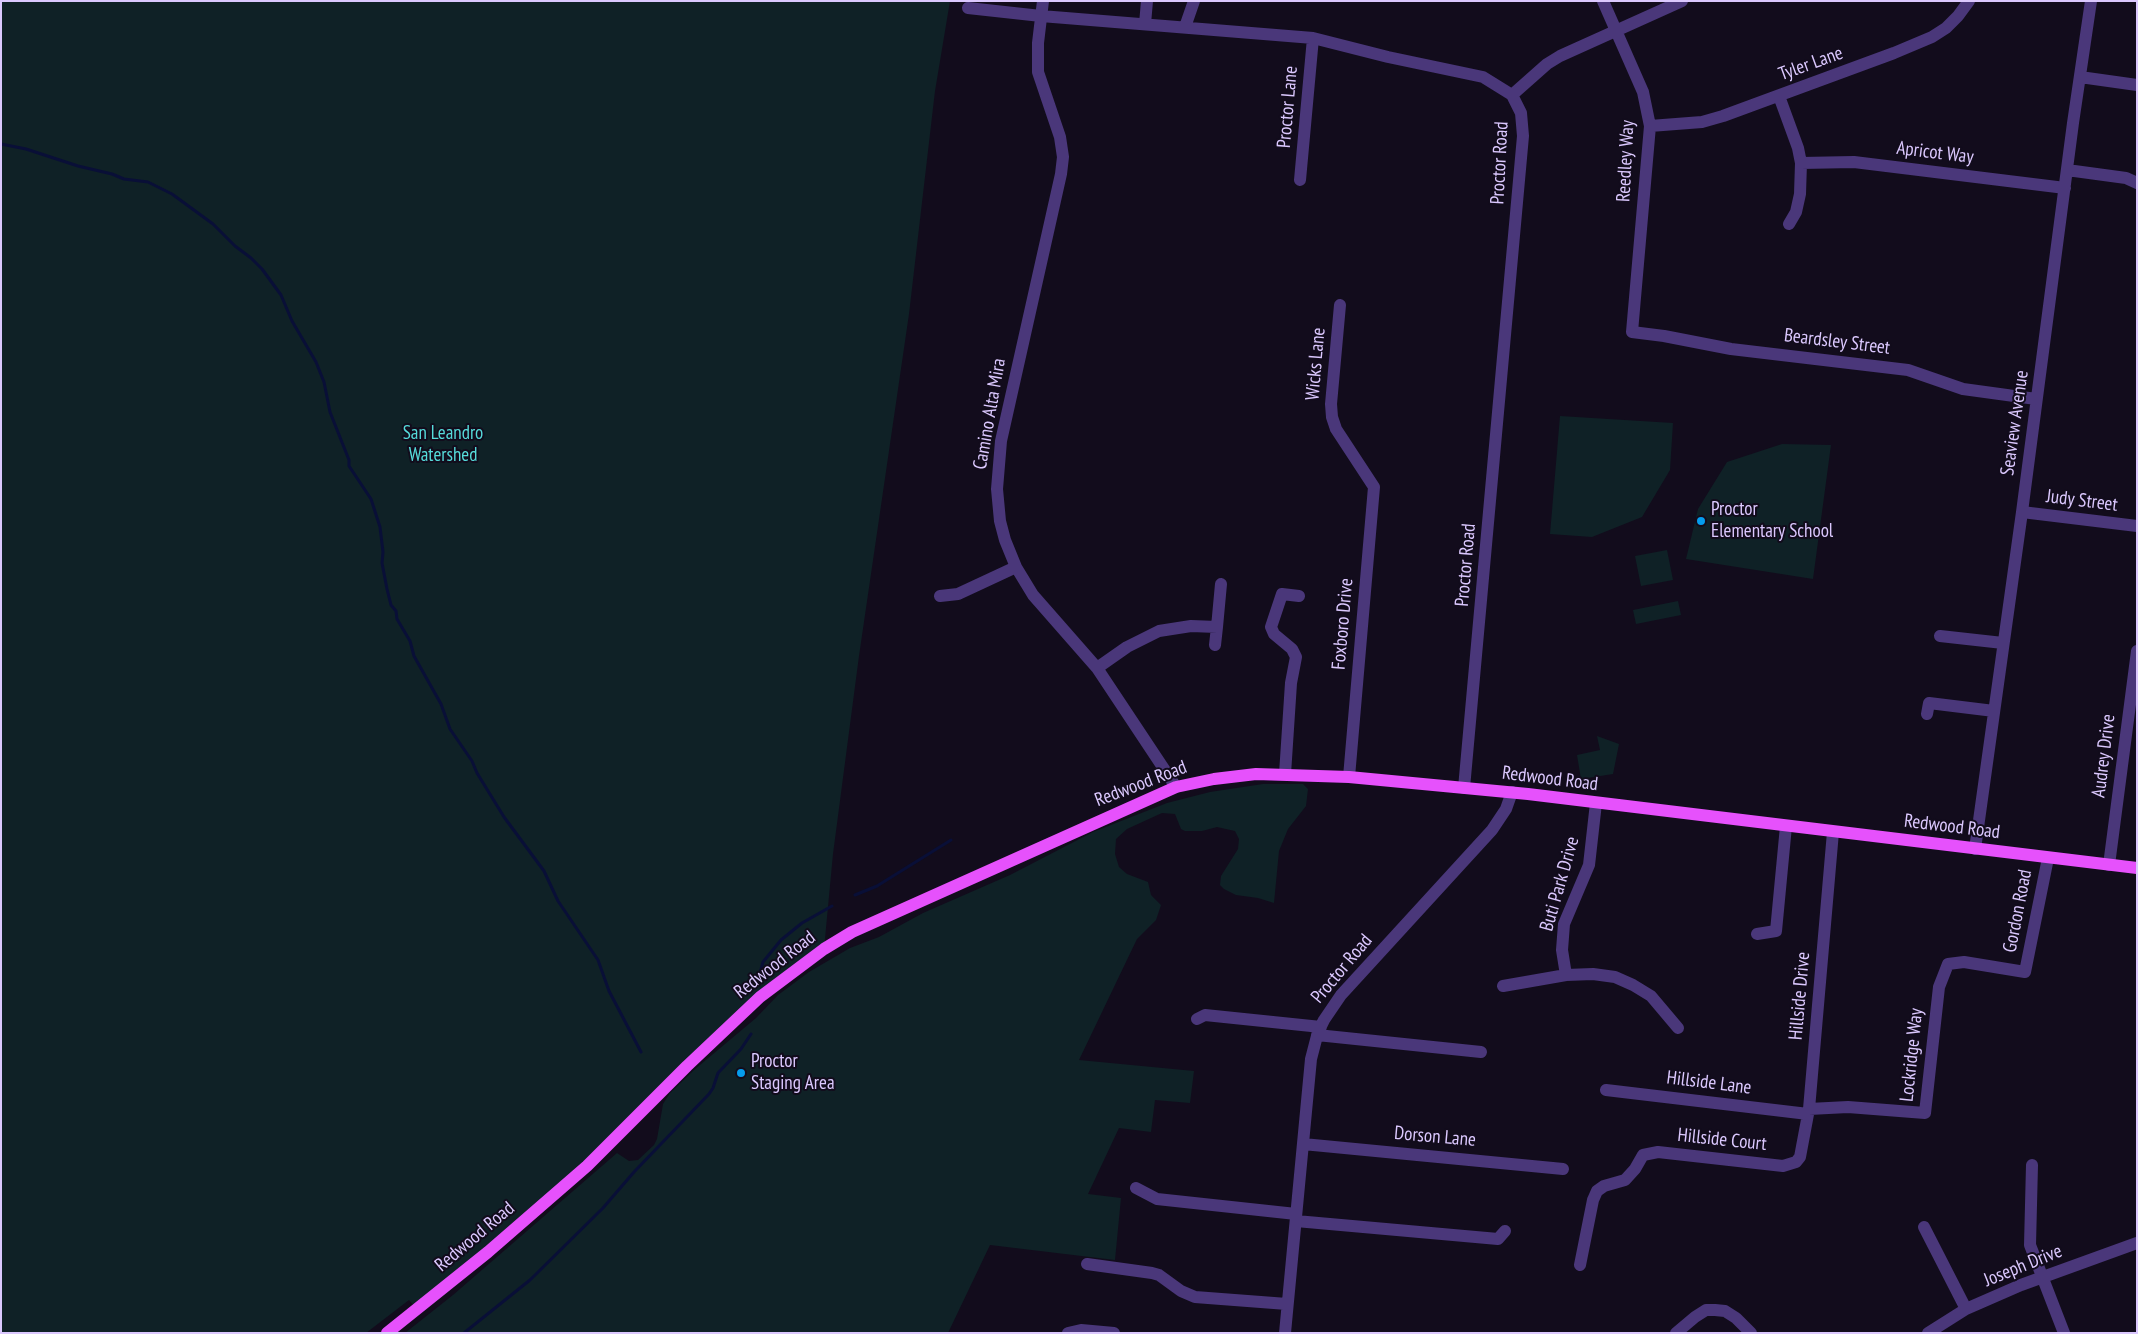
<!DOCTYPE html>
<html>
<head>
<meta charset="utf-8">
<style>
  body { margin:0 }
  #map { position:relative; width:2138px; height:1334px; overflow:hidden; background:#120c1c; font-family:"PT Sans Narrow",sans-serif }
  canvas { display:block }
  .frame { position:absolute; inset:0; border:2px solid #dbc8fe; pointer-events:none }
</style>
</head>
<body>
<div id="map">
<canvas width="2138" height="1334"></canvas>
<div class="frame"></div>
</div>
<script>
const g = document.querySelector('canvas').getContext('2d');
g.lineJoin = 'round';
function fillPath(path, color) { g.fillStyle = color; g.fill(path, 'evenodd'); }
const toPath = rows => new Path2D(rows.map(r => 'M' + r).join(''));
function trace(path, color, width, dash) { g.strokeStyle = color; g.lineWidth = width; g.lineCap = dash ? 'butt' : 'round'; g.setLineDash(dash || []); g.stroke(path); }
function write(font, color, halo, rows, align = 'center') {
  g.font = font + ' "PT Sans Narrow",sans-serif'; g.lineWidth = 4; g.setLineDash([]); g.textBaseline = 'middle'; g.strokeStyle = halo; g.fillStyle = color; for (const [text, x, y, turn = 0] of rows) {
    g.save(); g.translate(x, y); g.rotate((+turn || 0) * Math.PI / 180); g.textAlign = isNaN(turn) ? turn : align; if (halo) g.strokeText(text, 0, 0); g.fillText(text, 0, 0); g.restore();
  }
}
fillPath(toPath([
  [1,1,950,1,935,91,909,314,859,656,833,854,824,949,760,997,587,1166,418,1310,409,1300,366,1333,1,1333],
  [1560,416,1673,423,1670,470,1642,517,1592,537,1550,534],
  [1782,444,1831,445,1813,579,1686,559,1698,509,1727,462],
  [1667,550,1673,580,1641,586,1635,556],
  [1678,601,1681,615,1636,624,1633,610],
  [1597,736,1619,744,1613,774,1581,779,1577,755,1600,750],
  [1263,784,1303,784,1308,789,1306,806,1288,829,1279,851,1274,903,1258,898,1236,895,1224,889,1220,885,1221,876,1238,849,1239,839,1235,831,1217,827,1202,831,1185,831,1181,829,1175,814,1162,813,1127,829,1116,839,1115,854,1119,867,1127,874,1148,882,1151,895,1161,905,1156,920,1137,939,1079,1060,1194,1071,1190,1103,1155,1100,1151,1132,1119,1128,1088,1194,1121,1198,1115,1260,990,1245,948,1333,405,1333,453,1295,617,1153,629,1161,638,1160,654,1145,657,1139,663,1104,670,1093,694,1070,756,1018,778,995,809,972,850,948,879,937,923,913,1010,875,1093,832,1167,803,1210,792]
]), '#0f2126');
trace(toPath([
  [1,144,26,149,78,166,112,174,124,179,148,182,172,194,213,224,235,246,251,258,262,269,281,295,292,321,316,362,324,382,330,412,349,460,349,466,371,499,380,527,383,552,382,563,387,589,391,605,396,611,397,619,410,641,414,656,441,704,450,729,472,761,477,773,504,817,544,871,558,901,598,960,609,991,641,1052],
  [855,895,877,886,951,840],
  [757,984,763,962,781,940,802,923,832,906],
  [464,1333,530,1280,603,1208,634,1172,709,1094,713,1088,718,1073,741,1049,751,1034]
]), '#090f37', 3);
trace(toPath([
  [1043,1,1038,43,1038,72,1060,137,1063,157,1061,174,1001,441,997,489,1000,521,1005,540,1016,567,1033,595,1097,668,1176,787],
  [1603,1,1643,92,1650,126,1632,332,1664,336,1731,349,1908,370,1963,389,2036,399],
  [968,8,1041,16,1313,38,1388,57,1483,77,1512,95,1521,113,1523,136,1464,788],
  [1145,24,1147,1],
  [1185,27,1194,1],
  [2080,77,2137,85],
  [1512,95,1547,64,1560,56,1682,1],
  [1779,96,1798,148,1801,163,1800,194,1796,212,1789,224],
  [1650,126,1702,122,1723,116,1894,53,1932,37,1946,28,1958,16,1969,1],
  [1801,163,1854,162,2065,188],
  [2067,170,2126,178,2137,183],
  [1300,180,1313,38],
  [1340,305,1331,404,1332,417,1336,429,1374,487,1349,777],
  [2022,512,2137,526],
  [940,596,958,594,1016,567],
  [1940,636,2003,643],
  [1215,645,1217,627],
  [1097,668,1127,647,1159,631,1191,626,1217,627,1221,584],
  [1927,714,1929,703,1994,711],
  [1285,774,1291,683,1296,657,1292,649,1274,634,1271,627,1282,594,1299,596],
  [1975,849,2022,512,2073,123,2091,1],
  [2109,865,2137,651],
  [1757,934,1776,931,1786,826],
  [1566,975,1562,950,1564,924,1589,865,1596,803],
  [1503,986,1566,975,1593,974,1615,977,1633,985,1651,996,1678,1028],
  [1197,1019,1205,1015,1321,1027],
  [1317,1035,1481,1052],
  [1606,1090,1808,1114],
  [1809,1109,1848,1107,1925,1113,1939,987,1948,964,1964,962,2025,972,2048,858],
  [1303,1144,1563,1169],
  [2032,1165,2030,1245,2064,1333],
  [1136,1188,1157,1199,1296,1214],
  [1296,1221,1498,1239,1505,1231],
  [1924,1227,1966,1309],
  [1087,1264,1152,1273,1159,1275,1181,1291,1195,1297,1287,1304],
  [1580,1265,1593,1200,1597,1191,1604,1186,1625,1180,1635,1169,1643,1155,1658,1152,1783,1166,1796,1162,1800,1157,1809,1109,1833,832],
  [1068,1333,1081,1330,1114,1333],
  [1285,1333,1311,1059,1318,1032,1324,1020,1341,995,1492,830,1506,809,1512,792],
  [1676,1333,1695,1317,1706,1310,1715,1310,1725,1311,1736,1318,1751,1333],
  [1928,1333,1966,1309,2021,1285,2137,1243]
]), '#4a377a', 12);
trace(toPath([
  [387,1333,488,1252,587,1166,687,1066,760,997,824,949,852,932,1176,787,1214,779,1256,774,1349,777,1528,794,2137,868]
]), '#e651fc', 12);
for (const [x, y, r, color] of [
  [1701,521,5,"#059ded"],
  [741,1073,5,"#059ded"]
]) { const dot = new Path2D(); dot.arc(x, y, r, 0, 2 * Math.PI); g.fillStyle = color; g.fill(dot); trace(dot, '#120c1c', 2); }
write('19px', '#dbc8fe', '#120c1c', [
  ["Tyler Lane",1811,64,-20],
  ["Proctor Lane",1288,107,-85],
  ["Apricot Way",1935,153,7],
  ["Reedley Way",1626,161,-87],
  ["Proctor Road",1500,163,-87],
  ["Beardsley Street",1837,342,7],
  ["Wicks Lane",1316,364,-85],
  ["Camino Alta Mira",990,414,-80],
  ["Seaview Avenue",2015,423,-82],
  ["Judy Street",2082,501,7],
  ["Proctor Road",1466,565,-85],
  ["Foxboro Drive",1343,624,-85],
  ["Audrey Drive",2104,756,-83],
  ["Redwood Road",1550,779,7],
  ["Redwood Road",1141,784,-21],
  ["Redwood Road",1952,827,7],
  ["Buti Park Drive",1560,884,-74],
  ["Gordon Road",2018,911,-79],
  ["Redwood Road",775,965,-38],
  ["Proctor Road",1342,969,-50],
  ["Hillside Drive",1800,996,-85],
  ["Lockridge Way",1912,1055,-84],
  ["Hillside Lane",1709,1083,7],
  ["Dorson Lane",1435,1137,5],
  ["Hillside Court",1722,1140,6],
  ["Redwood Road",475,1237,-40],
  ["Joseph Drive",2023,1266,-22]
]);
write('19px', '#56dbda', '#120c1c', [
  ["San Leandro",443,434],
  ["Watershed",443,456]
]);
write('19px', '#dbc8fe', '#120c1c', [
  ["Proctor",1711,510],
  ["Elementary School",1711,532],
  ["Proctor",751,1062],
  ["Staging Area",751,1084]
], 'left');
</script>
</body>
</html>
